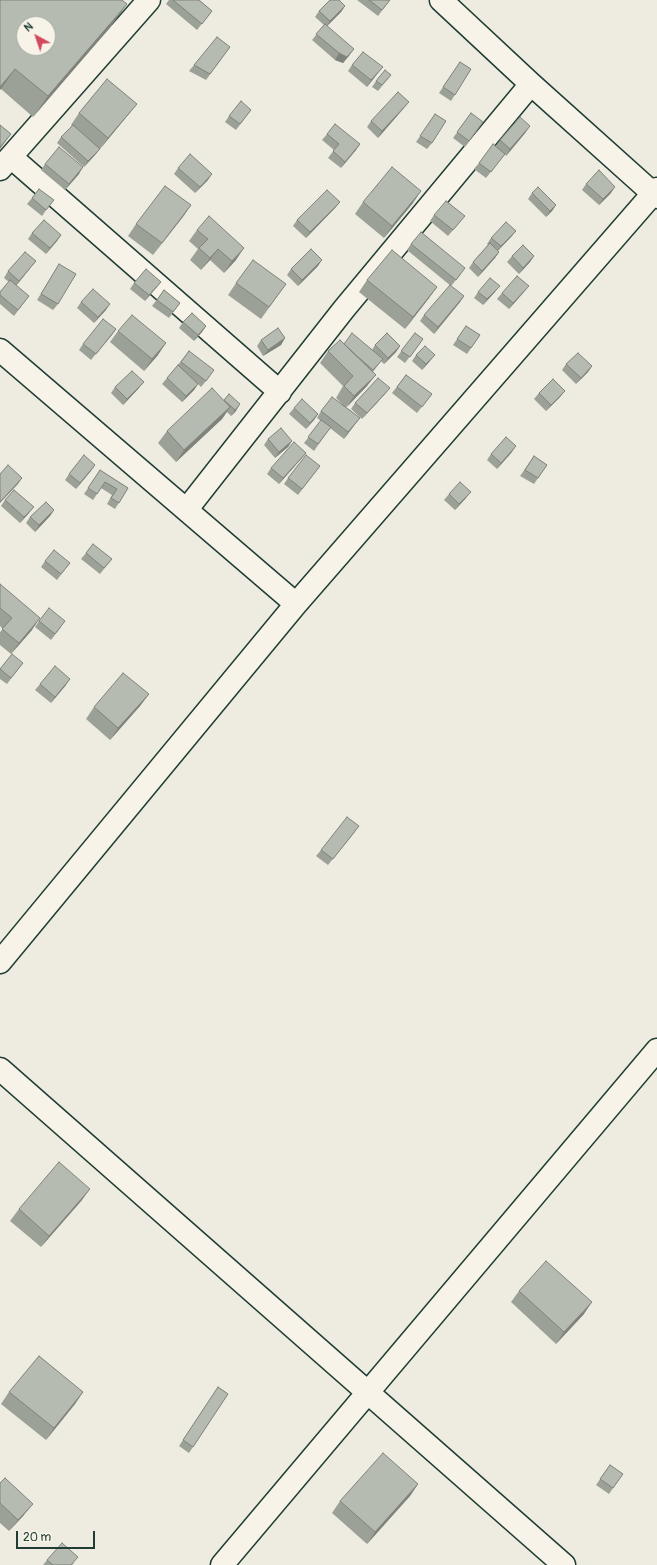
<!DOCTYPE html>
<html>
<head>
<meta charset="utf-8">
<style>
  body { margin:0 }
  #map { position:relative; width:657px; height:1565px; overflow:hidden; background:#eeece1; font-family:Pangolin,sans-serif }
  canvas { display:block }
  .north { position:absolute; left:16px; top:16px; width:40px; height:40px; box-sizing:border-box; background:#f7f3e8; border:1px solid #a1aaa0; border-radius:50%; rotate:320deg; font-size:11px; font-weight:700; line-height:16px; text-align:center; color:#1f3d34 }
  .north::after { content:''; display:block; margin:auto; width:14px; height:18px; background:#d1495b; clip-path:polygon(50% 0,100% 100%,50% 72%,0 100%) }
  .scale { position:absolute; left:16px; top:1531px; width:79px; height:18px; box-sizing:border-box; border:2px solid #1f3d34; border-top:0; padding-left:5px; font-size:12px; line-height:14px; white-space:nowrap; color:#1f3d34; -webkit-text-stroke:3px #f7f3e8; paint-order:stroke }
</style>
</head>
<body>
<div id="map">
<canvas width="657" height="1565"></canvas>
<div class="north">N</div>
<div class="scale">20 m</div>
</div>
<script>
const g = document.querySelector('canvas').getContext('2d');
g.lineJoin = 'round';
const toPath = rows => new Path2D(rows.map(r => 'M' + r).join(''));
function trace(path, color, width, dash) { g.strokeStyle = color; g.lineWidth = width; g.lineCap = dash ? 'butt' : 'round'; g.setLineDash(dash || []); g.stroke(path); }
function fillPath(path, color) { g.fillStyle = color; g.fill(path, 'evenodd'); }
const minor = toPath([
  [441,0,531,84,657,197],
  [11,157,280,392],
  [0,169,149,0],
  [0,350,296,604],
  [187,509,344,309,531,84],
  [0,962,296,604,657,189],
  [0,1069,564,1565],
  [222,1565,657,1050]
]);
trace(minor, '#1f3d34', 25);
trace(minor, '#f7f3e8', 22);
fillPath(toPath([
  [0,0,112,25,33,117,1,89],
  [169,0,199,0,212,11,197,30,166,4],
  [357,0,390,0,378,16],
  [345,6,341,12,327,26,350,55,343,63,335,60,312,40,324,25,315,17,319,11],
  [230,47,206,80,189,71,194,65],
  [460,62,471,69,451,101,439,93],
  [352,65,378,73,367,87,348,71],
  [391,75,378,91,372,87,376,81],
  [137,104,128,115,100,149,93,144,100,149,95,155,84,167,57,143,61,137,72,126,71,125,79,113],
  [404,108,378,138,367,127,371,121],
  [251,110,236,130,225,122,229,116],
  [471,113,483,122,465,147,453,138],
  [431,120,432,143,427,149,416,142],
  [526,132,506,156,505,154,486,178,474,169,479,163,496,146,500,140],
  [327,134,360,144,356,150,341,168,328,158,334,150,322,140],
  [45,164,79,174,65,190,41,170],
  [178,168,208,180,195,193,174,174],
  [586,184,611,193,599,205,582,190],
  [532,193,556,205,552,211,546,217,528,199],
  [32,198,49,206,42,216,27,204],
  [340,202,335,208,306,238,293,226,297,220],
  [363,202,413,203,384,238,355,214],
  [191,205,153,255,128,236,136,224],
  [434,215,460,222,448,236,430,221],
  [197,230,236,260,224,273,210,260,201,270,190,260,198,249,189,241],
  [516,231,511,237,498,251,499,252,495,258,478,277,469,268,473,262,488,245,487,244,491,238],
  [32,233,61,235,57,241,46,254,28,239],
  [411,244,461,274,451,286,407,250],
  [512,256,534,256,530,262,519,274,507,262],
  [36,261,16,286,29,296,14,316,0,304,0,292,9,282,4,278,8,271],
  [59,264,58,304,53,310,37,300],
  [318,266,298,286,287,275,291,269],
  [367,280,437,287,429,298,405,329,359,292],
  [161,282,156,288,145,301,130,289,134,283],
  [236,283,286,284,261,319,228,295],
  [164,290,180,303,169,318,152,306],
  [478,292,495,292,483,305,474,298],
  [524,292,509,309,497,299,502,293],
  [464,296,460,302,434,334,420,321,424,315],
  [81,302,106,310,94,323,77,308],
  [183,322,206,326,202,332,194,341,179,328],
  [466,326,480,335,467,354,453,345],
  [116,329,91,360,79,350,83,344],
  [118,331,158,355,144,371,110,342],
  [415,333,423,339,405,363,397,357],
  [285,338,281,345,263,356,257,346,261,340],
  [344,344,372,350,375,345,400,346,396,352,384,364,381,361,373,372,367,386,346,407,360,418,344,439,330,428,314,451,304,443,321,421,317,418,321,411,342,404,336,398,343,386,320,363,328,351],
  [189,351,210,376,201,387,198,384,194,390,182,402,162,384,177,366],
  [416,355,430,361,422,370,412,361],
  [566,364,592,366,588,372,576,384,562,370],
  [406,375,432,394,417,413,392,393],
  [115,387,139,388,123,405,111,393],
  [565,391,560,397,546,411,534,399,539,393],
  [229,394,236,411,231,416,227,412,222,419,176,462,158,443,167,431,224,400],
  [385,394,362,419,351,409,355,403],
  [294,408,318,414,314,420,306,429,289,414],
  [268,439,292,441,288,447,275,458,264,445],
  [512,452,497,469,487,460,491,454],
  [306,453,301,459,279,484,267,474,271,468],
  [534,456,547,465,534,484,520,476],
  [95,465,76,489,65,480,69,474],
  [320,466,298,495,284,484,288,478],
  [100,470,128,488,115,509,107,504,112,495,101,488,93,500,84,494],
  [449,494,466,498,455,510,444,500],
  [5,500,29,513,20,523,1,506],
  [54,510,50,516,35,532,26,523,30,517],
  [86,553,112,559,100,574,81,559],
  [45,561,70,563,57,580,41,567],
  [0,584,32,630,11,654,0,645,0,632,3,629,0,626],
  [39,621,61,627,51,640,35,627],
  [23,663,7,684,0,679,0,669],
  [40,684,66,685,51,703,35,690],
  [149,694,140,706,110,740,86,719,94,707],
  [355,832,328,865,316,856,321,850],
  [82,1200,41,1247,10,1221,19,1209],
  [519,1291,584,1314,556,1344,511,1302],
  [218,1387,228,1394,189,1453,179,1446],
  [9,1392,83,1392,75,1404,46,1440,1,1404],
  [610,1465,623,1474,609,1494,596,1485],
  [0,1483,24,1515,9,1531,0,1523],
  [418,1484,410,1496,367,1544,332,1513,340,1501],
  [47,1560,74,1563,72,1565,43,1565]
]), '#9ca197');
fillPath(toPath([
  [127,4,112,25,33,117,48,96],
  [345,6,341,12,326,27,330,21],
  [354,49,343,63,335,60,339,53],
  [383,67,378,73,367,87,371,80],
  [15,69,1,89,0,90,0,87],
  [409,102,404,108,378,138,382,131],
  [137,104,128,115,100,149,108,138],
  [530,126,526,132,506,156,510,149],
  [11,134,0,149,0,147],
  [360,144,356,150,341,168,345,162],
  [100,149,95,155,84,167,88,161],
  [83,167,79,174,65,190,69,184],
  [212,174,208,180,195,193,200,187],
  [615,187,611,193,599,205,603,199],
  [421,191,413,203,384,238,392,226],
  [340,202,335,208,306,238,310,232],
  [191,205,183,217,153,255,162,243],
  [556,205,552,211,546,217,550,211],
  [516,231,511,237,496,252,501,246],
  [61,235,57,241,46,254,50,248],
  [244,248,236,260,224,273,232,261],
  [218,249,210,260,201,270,210,258],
  [499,252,495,258,478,277,482,271],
  [534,256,530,262,519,274,523,268],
  [322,260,318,266,298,286,302,280],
  [36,261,31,267,15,287,19,281],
  [161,282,156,288,145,301,149,295],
  [500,286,495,292,483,305,487,299],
  [529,286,524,292,509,309,513,303],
  [437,287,429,298,405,329,413,317],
  [464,296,460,302,434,334,438,327],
  [110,304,106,310,94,323,98,317],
  [206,326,202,332,194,341,198,335],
  [116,329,112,335,91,360,96,354],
  [285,338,281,345,263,356,268,350],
  [166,343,158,355,144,371,152,359],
  [400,346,396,352,384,364,388,358],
  [435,355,430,361,422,370,426,364],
  [592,366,588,372,576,384,581,378],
  [376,375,367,386,346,408,354,396],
  [144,382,139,388,123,405,127,399],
  [198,384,194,390,182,402,186,396],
  [390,388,385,394,362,419,367,413],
  [565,391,560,397,546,411,551,405],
  [240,404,236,411,231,416,235,410],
  [230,407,222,419,176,462,184,450],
  [318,414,314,420,306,429,310,423],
  [360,418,355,424,344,439,348,432],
  [292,441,288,447,275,458,279,452],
  [516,446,512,452,497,469,501,463],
  [306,453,301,459,279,484,283,478],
  [95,465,91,471,76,489,80,483],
  [22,478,18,484,0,503,0,502],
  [471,492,466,498,455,510,459,504],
  [34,507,29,513,20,523,24,517],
  [54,510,50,516,35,532,39,525],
  [40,618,32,630,11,654,19,643],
  [70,679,66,685,51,703,55,697],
  [149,694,140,706,110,740,118,728],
  [90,1189,82,1200,41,1247,49,1236],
  [592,1302,584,1314,556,1344,564,1332],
  [83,1392,75,1404,46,1440,54,1428],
  [418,1484,410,1496,367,1544,375,1532],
  [33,1504,24,1515,9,1531,18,1520]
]), '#7f837b');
const building = toPath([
  [0,0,122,0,127,4,48,96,15,69,0,87,0,0],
  [24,24,48,24,48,48,24,48,24,24],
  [173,0,199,0,212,11,202,24,173,0],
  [330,0,339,0,345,6,330,21,319,11,330,0],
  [369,0,390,0,382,10,369,0],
  [325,24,354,49,347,57,339,53,316,34,325,24],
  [217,37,230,47,210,74,194,65,217,37],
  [363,52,383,67,371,80,352,65,363,52],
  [460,62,471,69,455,95,443,87,460,62],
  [385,70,391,75,382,85,376,81,385,70],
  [107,79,137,104,108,138,79,113,107,79],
  [398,92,409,102,382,131,371,121,398,92],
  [241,101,251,110,240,124,229,116,241,101],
  [471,113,483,122,469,141,457,132,471,113],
  [435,114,446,121,432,143,420,136,435,114],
  [520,117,530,126,510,149,500,140,520,117],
  [335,124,360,144,345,162,333,151,339,144,327,134,335,124],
  [0,125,11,134,0,147,0,125],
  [73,125,100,149,88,161,61,137,73,125],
  [493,144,505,154,491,172,479,163,493,144],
  [59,147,83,167,69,184,45,164,59,147],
  [190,154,212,174,200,187,178,168,190,154],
  [392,167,421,191,392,226,363,202,392,167],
  [599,170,615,187,603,199,586,184,599,170],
  [165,186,191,205,162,243,136,224,165,186],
  [538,187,556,205,550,211,532,193,538,187],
  [39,189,54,200,46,210,32,198,39,189],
  [327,190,340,202,310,232,297,220,327,190],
  [446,201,465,216,453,230,434,215,446,201],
  [209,216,244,248,232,261,218,249,210,258,199,248,208,239,197,230,209,216],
  [44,220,61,235,50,248,32,233,44,220],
  [506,222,516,231,501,246,491,238,506,222],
  [421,232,465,268,456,280,411,244,421,232],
  [490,243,499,252,482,271,473,262,490,243],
  [523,245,534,256,523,268,512,256,523,245],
  [311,249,322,260,302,280,291,269,311,249],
  [392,250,437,287,413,317,367,280,392,250],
  [25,252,36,261,19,281,8,271,25,252],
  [253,260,286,284,269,307,236,283,253,260],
  [59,264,76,274,58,304,41,294,59,264],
  [146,269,161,282,149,295,134,283,146,269],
  [517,276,529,286,513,303,502,293,517,276],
  [490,278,500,286,487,299,478,292,490,278],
  [10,280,29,296,18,310,0,295,0,292,10,280],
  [450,285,464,296,438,327,424,315,450,285],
  [93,289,110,304,98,317,81,302,93,289],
  [164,290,180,303,173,312,157,300,164,290],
  [192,313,206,326,198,335,183,322,192,313],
  [132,315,166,343,152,359,118,331,132,315],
  [103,319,116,329,96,354,83,344,103,319],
  [466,326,480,335,471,348,457,339,466,326],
  [278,328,285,338,268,350,261,340,278,328],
  [352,333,383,359,373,370,358,357,344,344,352,333],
  [387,333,400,346,388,358,375,345,387,333],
  [415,333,423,339,410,357,401,351,415,333],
  [340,340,376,375,354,396,344,386,353,376,328,351,340,340],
  [425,346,435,355,426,364,416,355,425,346],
  [189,351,214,370,206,381,181,362,189,351],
  [578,353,592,366,581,378,566,364,578,353],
  [178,365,198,384,186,396,167,378,178,365],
  [132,371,144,382,127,399,115,387,132,371],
  [406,375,432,394,422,407,397,387,406,375],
  [378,378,390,388,367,413,355,403,378,378],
  [553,379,565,391,551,405,539,393,553,379],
  [212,388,230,407,184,450,167,431,212,388],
  [229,394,240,404,235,410,224,400,229,394],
  [332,397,360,418,348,432,321,411,332,397],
  [302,399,318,414,310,423,294,408,302,399],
  [321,420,331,427,318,444,308,437,321,420],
  [281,428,292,441,279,452,268,439,281,428],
  [506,437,516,446,501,463,491,454,506,437],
  [294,442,306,453,283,478,271,468,294,442],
  [84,455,95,465,80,483,69,474,84,455],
  [306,455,320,466,302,489,288,478,306,455],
  [534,456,547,465,538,478,525,470,534,456],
  [8,465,22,478,0,502,0,474,8,465],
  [100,470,128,488,119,503,111,498,117,489,105,482,97,494,88,488,100,470],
  [460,482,471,492,459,504,449,494,460,482],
  [14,490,34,507,24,517,5,500,14,490],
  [46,502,54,510,39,525,30,517,46,502],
  [93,544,112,559,104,568,86,553,93,544],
  [54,550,70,563,61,574,45,561,54,550],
  [0,584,40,618,19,643,2,629,12,618,0,608,0,584],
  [49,608,65,621,55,634,39,621,49,608],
  [12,654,23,663,11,678,0,669,12,654],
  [55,666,70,679,55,697,40,684,55,666],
  [123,673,149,694,118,728,94,707,123,673],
  [347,817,359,826,333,859,321,850,347,817],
  [59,1162,90,1189,49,1236,19,1209,59,1162],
  [546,1261,592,1302,564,1332,519,1291,546,1261],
  [39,1356,83,1392,54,1428,9,1392,39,1356],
  [218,1387,228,1394,193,1447,183,1440,218,1387],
  [383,1453,418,1484,375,1532,340,1501,383,1453],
  [610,1465,623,1474,613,1488,600,1479,610,1465],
  [5,1478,33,1504,18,1520,0,1503,0,1483,5,1478],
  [62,1543,78,1557,71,1565,53,1565,47,1560,62,1543]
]);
fillPath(building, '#b5bbb0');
trace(building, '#7f837b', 1);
</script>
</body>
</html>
